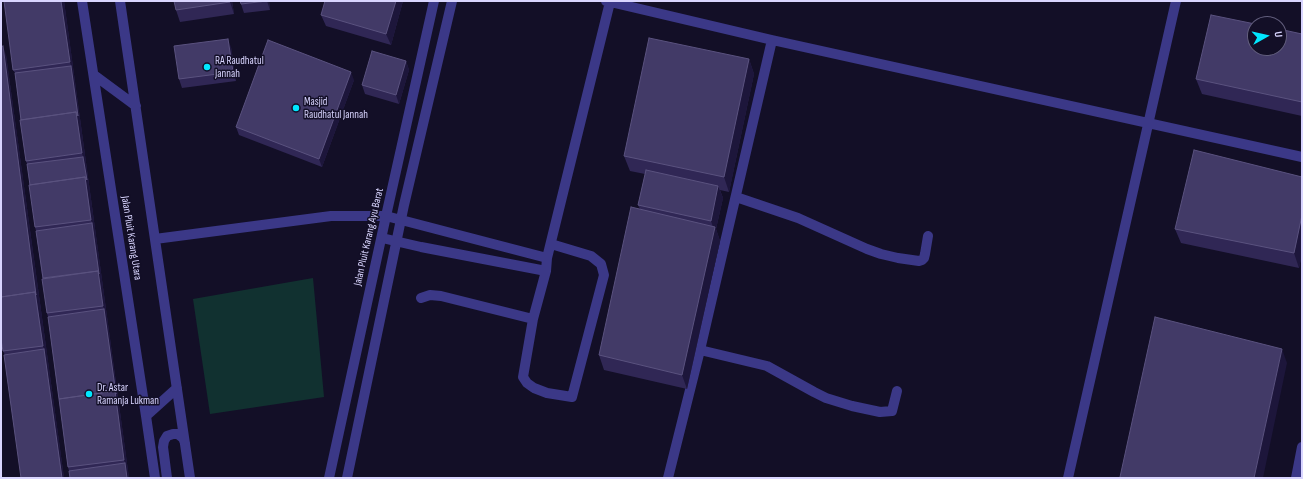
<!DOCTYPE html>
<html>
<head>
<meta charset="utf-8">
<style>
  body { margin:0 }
  #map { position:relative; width:1303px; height:479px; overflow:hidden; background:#130f27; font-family:"Sofia Sans Condensed",sans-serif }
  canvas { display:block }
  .frame { position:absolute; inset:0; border:2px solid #d9d5ff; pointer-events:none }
  .north { position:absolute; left:1247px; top:16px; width:40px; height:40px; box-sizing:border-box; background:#130f27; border:1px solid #625e7d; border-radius:50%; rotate:82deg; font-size:11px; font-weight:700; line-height:16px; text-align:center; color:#d9d5ff }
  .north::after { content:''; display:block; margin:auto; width:14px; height:18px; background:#01e7ff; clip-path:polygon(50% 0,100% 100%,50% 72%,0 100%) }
</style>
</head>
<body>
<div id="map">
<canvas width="1303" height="479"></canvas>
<div class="frame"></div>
<div class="north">U</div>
</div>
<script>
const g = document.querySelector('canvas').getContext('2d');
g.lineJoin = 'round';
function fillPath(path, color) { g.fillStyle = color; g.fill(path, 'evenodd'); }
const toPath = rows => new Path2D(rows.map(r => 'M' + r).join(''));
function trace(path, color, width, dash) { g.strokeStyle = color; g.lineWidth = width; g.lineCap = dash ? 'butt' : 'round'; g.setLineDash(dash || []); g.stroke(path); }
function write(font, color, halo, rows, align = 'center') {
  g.font = font + ' "Sofia Sans Condensed",sans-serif'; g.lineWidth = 3; g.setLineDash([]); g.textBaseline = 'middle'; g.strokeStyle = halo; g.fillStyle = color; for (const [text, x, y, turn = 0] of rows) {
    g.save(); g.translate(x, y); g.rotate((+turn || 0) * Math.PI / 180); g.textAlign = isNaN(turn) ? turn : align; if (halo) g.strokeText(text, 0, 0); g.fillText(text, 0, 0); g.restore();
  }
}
fillPath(toPath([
  [313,278,324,397,210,414,193,299]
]), '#113130');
trace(toPath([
  [82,1,146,416,155,478],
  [120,1,190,478],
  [606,1,772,40,1302,157],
  [94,75,136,106],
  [736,197,798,218,867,249,881,254,898,258,919,261,922,260,924,258,925,254,928,236],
  [382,238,421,247,546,271],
  [155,239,331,216,386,216,547,258],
  [551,244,591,256,601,264,604,275,572,397,547,393,534,388,527,383,523,377,533,319,546,271,547,258,610,2],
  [421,298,430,295,441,296,533,319],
  [700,350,767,366,814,392,826,398,852,406,880,412,892,411,897,391],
  [146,416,177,388],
  [167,478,163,447,164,441,167,436,173,434,178,434,183,438,185,443],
  [329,478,386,216,434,1],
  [347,478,404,205,452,1],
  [668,478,700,350,772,40],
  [1068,478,1176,1],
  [1296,478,1302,447]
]), '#3b3887', 10);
fillPath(toPath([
  [64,1,129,478,69,471,68,467,59,399,48,317,47,313,36,231,35,227,27,164,26,161,21,120,15,73,13,70],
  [174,1,232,1,234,14,180,22,176,10],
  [269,1,270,10,244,13,241,4],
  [403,1,391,45,326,26,321,15],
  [1302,34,1302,116,1202,94,1196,79],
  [231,47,236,81,182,88,179,79],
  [6,55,64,478,3,351],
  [749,59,754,74,729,192,720,190,723,198,716,229,720,241,687,389,604,370,599,355,640,209,638,205,645,174,630,171,624,156],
  [406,61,409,70,399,104,365,94,362,85],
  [354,80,322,167,239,135,236,127],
  [1302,177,1302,254,1299,268,1181,243,1175,229]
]), '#302755');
fillPath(toPath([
  [61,1,64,1,129,478,127,478,125,463,124,460,104,309,103,306,92,223,91,220,83,157,82,153,76,112,71,66,70,62],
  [230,1,232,1,234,14,230,2],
  [267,1,269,1,270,10],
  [396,1,403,1,391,45,386,34],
  [228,39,231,47,236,81,233,72],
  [3,46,6,55,64,478,62,478,44,349,43,346],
  [749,59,754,74,729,192,724,177],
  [406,61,409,70,399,104,396,95],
  [351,72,354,80,322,167,319,159],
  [718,186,723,198,716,229,720,241,687,389,682,375,714,230,711,221],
  [1302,215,1302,254,1299,268,1294,253],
  [1282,349,1287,363,1263,478,1254,478]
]), '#1d163b');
const building = toPath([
  [4,1,61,1,70,62,13,70,4,1],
  [174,1,230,1,230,2,176,10,174,1],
  [240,1,267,1,241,4,240,1],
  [325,1,396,1,386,34,321,15,325,1],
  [1211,15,1255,24,1255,48,1279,48,1279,29,1302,34,1302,102,1196,79,1211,15],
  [649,38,749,59,724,177,624,156,649,38],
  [228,39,233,72,179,79,174,46,228,39],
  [268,40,351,72,319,159,236,127,268,40],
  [3,46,36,295,35,292,1,297,1,47,3,46],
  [372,51,406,61,396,95,362,85,372,51],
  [71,66,78,116,76,112,21,120,15,73,71,66],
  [76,112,82,153,26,161,20,120,76,112],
  [1194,150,1302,177,1302,215,1294,253,1175,229,1194,150],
  [83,157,87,180,85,177,30,185,27,164,83,157],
  [646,170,718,186,711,221,638,205,646,170],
  [85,177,91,220,35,227,29,185,85,177],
  [631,207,715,227,682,375,599,355,631,207],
  [92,223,99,274,98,271,43,278,36,231,92,223],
  [98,271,103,306,47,313,42,279,98,271],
  [35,292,43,346,3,351,1,340,1,297,35,292],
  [104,309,116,394,115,391,59,399,48,317,104,309],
  [1155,317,1282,349,1254,478,1122,478,1120,477,1155,317],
  [44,349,62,478,21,478,4,355,44,349],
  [115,391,124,460,68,467,59,399,115,391],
  [125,463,127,478,70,478,69,471,125,463]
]);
fillPath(building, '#423a67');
trace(building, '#5a527f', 1);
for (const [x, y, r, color] of [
  [207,67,4,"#01e7ff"],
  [296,108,4,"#01e7ff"],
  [89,394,4,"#01e7ff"]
]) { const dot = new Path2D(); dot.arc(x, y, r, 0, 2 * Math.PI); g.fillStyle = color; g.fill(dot); trace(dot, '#130f27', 1.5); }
write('11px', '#d9d5ff', '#130f27', [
  ["RA Raudhatul",215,61],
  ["Jannah",215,74],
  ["Masjid",304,102],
  ["Raudhatul Jannah",304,115],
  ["Dr. Astar",97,388],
  ["Ramanja Lukman",97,401]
], 'left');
write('11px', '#d9d5ff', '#130f27', [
  ["Jalan Pluit Karang Ayu Barat",369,237,-77],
  ["Jalan Pluit Karang Utara",131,238,81]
]);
</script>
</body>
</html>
